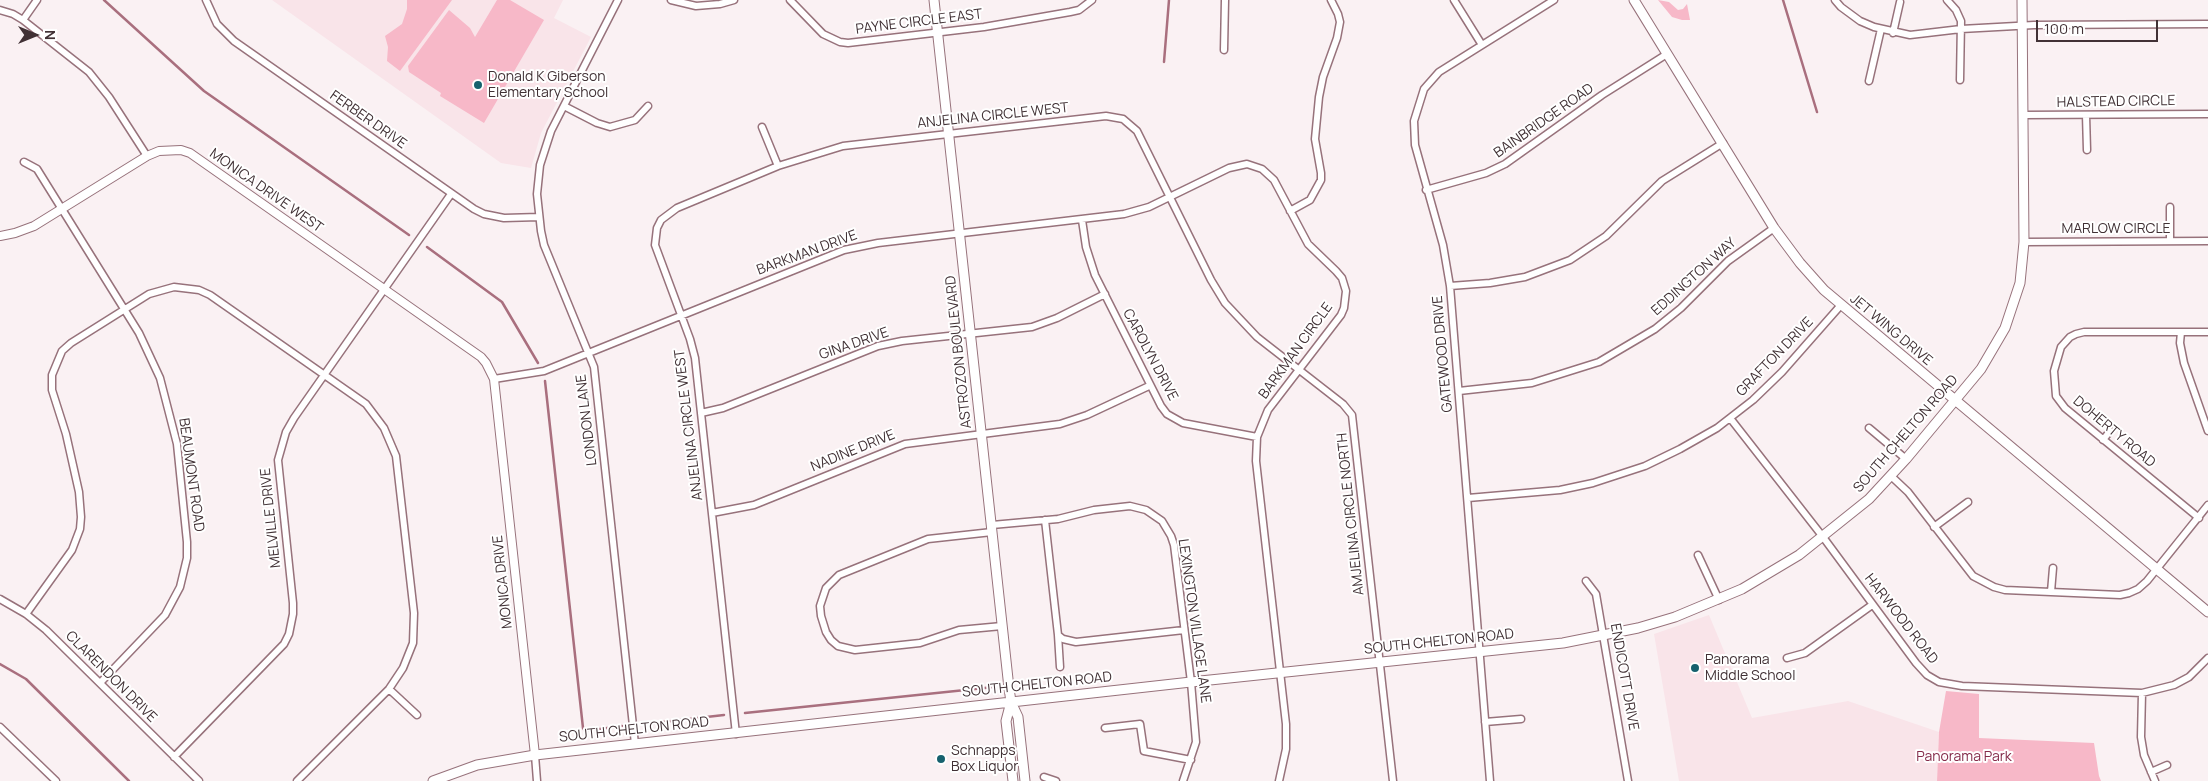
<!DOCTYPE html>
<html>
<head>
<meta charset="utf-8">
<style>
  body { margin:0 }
  #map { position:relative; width:2208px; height:781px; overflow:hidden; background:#faf1f3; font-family:Manrope,sans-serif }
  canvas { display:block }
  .north { position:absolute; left:10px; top:10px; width:50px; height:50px; -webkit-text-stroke:4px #fff; paint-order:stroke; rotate:90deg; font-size:14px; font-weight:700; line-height:20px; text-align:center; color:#413135 }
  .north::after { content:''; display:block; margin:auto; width:18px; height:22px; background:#413135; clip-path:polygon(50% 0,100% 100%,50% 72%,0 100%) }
  .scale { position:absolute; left:2036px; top:20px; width:122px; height:22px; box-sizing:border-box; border:2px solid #413135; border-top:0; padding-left:6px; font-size:15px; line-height:18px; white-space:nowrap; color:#413135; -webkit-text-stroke:4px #fff; paint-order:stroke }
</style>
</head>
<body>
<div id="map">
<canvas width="2208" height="781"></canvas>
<div class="north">N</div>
<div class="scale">100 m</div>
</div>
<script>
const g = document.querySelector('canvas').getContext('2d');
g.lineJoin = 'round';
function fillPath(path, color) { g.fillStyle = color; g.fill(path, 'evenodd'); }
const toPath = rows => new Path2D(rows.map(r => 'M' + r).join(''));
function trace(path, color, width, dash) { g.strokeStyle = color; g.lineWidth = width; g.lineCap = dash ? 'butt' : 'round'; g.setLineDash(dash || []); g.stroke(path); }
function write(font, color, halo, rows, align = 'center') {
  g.font = font + ' Manrope,sans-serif'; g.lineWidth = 4; g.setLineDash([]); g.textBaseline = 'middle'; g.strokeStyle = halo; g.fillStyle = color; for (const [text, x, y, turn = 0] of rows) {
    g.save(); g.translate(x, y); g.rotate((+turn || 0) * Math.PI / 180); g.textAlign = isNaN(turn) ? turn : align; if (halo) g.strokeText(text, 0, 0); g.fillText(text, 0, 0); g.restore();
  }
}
fillPath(toPath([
  [272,0,563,0,554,18,591,37,541,133,531,168,501,163],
  [1709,615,1752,718,1848,701,1939,732,1937,781,1679,781,1654,634]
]), '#f9e4e9');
fillPath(toPath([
  [407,0,452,0,400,71,387,61,388,47,385,36,402,24,407,9],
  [497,0,510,0,544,20,484,123,440,96,441,93,409,72,408,66,449,10,470,28,475,37],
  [1658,0,1669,2,1678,10,1683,9,1687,4,1690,20,1682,20,1672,17],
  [1946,691,1979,694,1979,738,2094,743,2099,776,2101,781,1937,781,1939,732]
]), '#f7b8c8');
trace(toPath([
  [104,0,204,91,409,235],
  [1783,0,1817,112],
  [1164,62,1169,0],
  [427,247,502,302,538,363],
  [545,381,583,728,585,731,622,726],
  [0,664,26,679,129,781],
  [745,713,994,687],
  [645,724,724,715]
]), '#a96f7e', 2.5);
const minor = toPath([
  [206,0,217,24,234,41,474,209,484,214,504,218,539,217],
  [618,0,551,131,540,165,537,194,541,231,544,245,594,367,635,744],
  [671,0,696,6,720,4,734,0],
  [790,0,823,34,840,42,848,43,984,27,1070,12,1079,10,1092,0],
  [1454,0,1482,45],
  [1835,0,1841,7,1860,21,1874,27,1910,35,1961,29,2034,25,2208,24],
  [1947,0,1956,10,1961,21,1960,80],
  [0,10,13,14,23,20,89,72,109,97,147,156],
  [23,20,37,0],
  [1893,33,1900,2],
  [1224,50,1225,0],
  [1869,81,1881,29],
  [564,106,597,123,610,127,635,120,648,106],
  [2023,115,2208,114],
  [2086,115,2087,150],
  [762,127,778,166],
  [24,162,37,169,139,333,160,378,177,444,187,542,187,558,180,587,165,615,100,683],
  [1426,190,1486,173,1505,164,1602,95,1667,54],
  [1290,211,1310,200,1321,180,1321,173,1315,139,1319,97,1323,77,1337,38,1340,22,1338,14,1331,0],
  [1082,220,1086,247,1095,275,1161,406,1167,414,1183,423,1257,437],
  [2170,241,2170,207],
  [2024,242,2208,241],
  [1450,286,1490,283,1525,277,1570,260,1606,236,1662,181,1723,143],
  [2181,332,2180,343,2184,363,2208,431],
  [494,379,544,371,844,250,878,243,1124,214,1149,207,1229,168,1247,164,1262,169,1274,180,1308,244,1336,271,1342,278,1346,291,1344,308,1341,315,1268,410,1257,437,1256,461,1286,724,1286,749,1279,781],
  [1459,391,1532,383,1599,362,1655,329,1681,308,1728,261,1774,228],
  [701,413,723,408,878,346,902,341,1032,327,1057,318,1105,294],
  [1730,418,1823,537,1916,663,1927,675,1939,682,1962,686,2142,693,2174,685,2189,677,2208,658],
  [1869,428,1906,459],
  [2103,440,2110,431],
  [1891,476,1908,492,1973,576,1994,587,2005,590,2120,595,2129,593,2138,589,2147,581,2208,505],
  [1468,498,1560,490,1593,483,1645,466,1680,449,1717,428,1753,400,1782,372,1841,305],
  [712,513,754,505,905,444,1060,424,1087,415,1149,386],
  [2199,518,2065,408,2056,396,2054,371,2061,347,2070,337,2076,334,2084,332,2208,332],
  [1045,520,1058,635,1063,639,1076,642,1184,630],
  [992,525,1058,519,1094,510,1130,506,1146,510,1162,521,1171,536,1174,545,1191,682,1196,742,1183,781],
  [1934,527,1968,502],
  [992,532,928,539,839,575,826,588,820,606,821,616,826,632,831,640,838,646,855,650,920,643,959,630,1002,626],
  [1698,555,1719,600],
  [1586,581,1596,594,1628,781],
  [2051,592,2053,568],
  [0,599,26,614,46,630,199,781],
  [26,614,72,550,80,529,81,517,79,492,66,434,52,390,52,375,62,351,71,343,149,294,174,287,199,290,210,295,366,404,384,428,396,456,414,613,413,643,403,668,389,689,297,781],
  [1058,635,1060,667],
  [1787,658,1805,653,1872,605],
  [389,689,417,715],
  [2142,693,2141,737,2144,755,2155,781],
  [1485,722,1521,719],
  [0,727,56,781],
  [1105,728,1140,724,1144,751,1191,760],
  [736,734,695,358,690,339,655,245,657,228,661,220,677,208,778,166,843,146,1106,116,1123,119,1137,131,1211,280,1225,303,1257,337,1343,404,1352,415,1393,781],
  [535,755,537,781],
  [174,757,284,644,289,634,293,614,293,603,278,460,286,432,294,418,451,194],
  [2151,772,2167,765],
  [1044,777,1056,781],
  [1490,781,1450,286,1443,245,1415,145,1414,121,1424,89,1439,72,1554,0]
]);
const tertiary = toPath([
  [0,236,15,233,34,226,147,156,159,151,181,150,190,153,481,357,486,363,494,379,535,755]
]);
const secondary = toPath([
  [934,0,1009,688,1011,702,1018,717,1025,781],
  [1634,0,1774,228,1800,263,1824,290,2208,612],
  [1011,702,1006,721,1013,781],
  [433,781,477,765,535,755,1191,682,1563,643,1638,628,1675,617,1742,589,1799,555,1869,499,1906,459,1981,369,2005,328,2020,283,2024,242,2022,0]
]);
trace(minor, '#97727b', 9);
trace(tertiary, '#97727b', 10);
trace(secondary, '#97727b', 11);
trace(minor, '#fff', 6);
trace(tertiary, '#fff', 8);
trace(secondary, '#fff', 9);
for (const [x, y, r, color] of [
  [478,85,5,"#16616e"],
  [1695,668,5,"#16616e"],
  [941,759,5,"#16616e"]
]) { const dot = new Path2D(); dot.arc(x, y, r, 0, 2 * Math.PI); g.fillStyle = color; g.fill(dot); trace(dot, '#fff', 2); }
write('14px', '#413135', '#fff', [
  ["PAYNE CIRCLE EAST",919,22,-7],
  ["HALSTEAD CIRCLE",2116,102,-1],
  ["ANJELINA CIRCLE WEST",993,116,-6],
  ["FERBER DRIVE",368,120,35],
  ["BAINBRIDGE ROAD",1544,121,-35],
  ["MONICA DRIVE WEST",266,191,35],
  ["MARLOW CIRCLE",2116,229],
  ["BARKMAN DRIVE",807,253,-20],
  ["EDDINGTON WAY",1694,277,-42],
  ["JET WING DRIVE",1891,330,40],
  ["GINA DRIVE",854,344,-19],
  ["BARKMAN CIRCLE",1296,351,-54],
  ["ASTROZON BOULEVARD",959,352,-96],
  ["GATEWOOD DRIVE",1443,354,-95],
  ["CAROLYN DRIVE",1150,355,62],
  ["GRAFTON DRIVE",1775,357,-46],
  ["LONDON LANE",587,420,-97],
  ["ANJELINA CIRCLE WEST",689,425,-97],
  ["DOHERTY ROAD",2114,432,40],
  ["SOUTH CHELTON ROAD",1906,434,-49],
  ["NADINE DRIVE",853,451,-22],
  ["BEAUMONT ROAD",191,475,82],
  ["AMJELINA CIRCLE NORTH",1351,514,-96],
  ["MELVILLE DRIVE",271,518,-96],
  ["MONICA DRIVE",503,582,-96],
  ["HARWOOD ROAD",1901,619,52],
  ["LEXINGTON VILLAGE LANE",1194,621,82],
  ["SOUTH CHELTON ROAD",1439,642,-6],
  ["CLARENDON DRIVE",111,677,45],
  ["ENDICOTT DRIVE",1624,677,80],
  ["SOUTH CHELTON ROAD",1037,685,-6],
  ["SOUTH CHELTON ROAD",634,730,-6]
]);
write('14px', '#413135', '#fff', [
  ["Donald K Giberson",488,77],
  ["Elementary School",488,93],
  ["Panorama",1705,660],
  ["Middle School",1705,676],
  ["Schnapps",951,751],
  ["Box Liquor",951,767]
], 'left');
write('14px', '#842b4a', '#fff', [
  ["Panorama Park",1964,757]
]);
</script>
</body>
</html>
